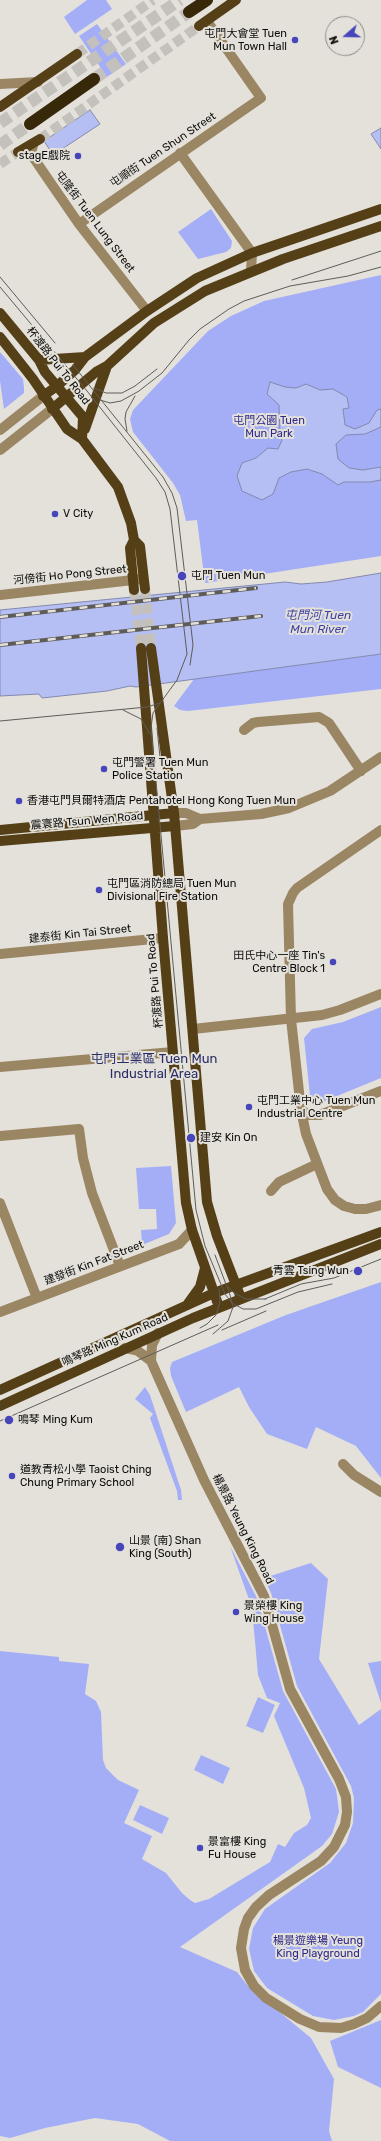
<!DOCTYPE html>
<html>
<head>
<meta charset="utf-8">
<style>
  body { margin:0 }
  #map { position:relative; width:381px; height:2141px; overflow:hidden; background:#e4e1db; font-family:Rubik,sans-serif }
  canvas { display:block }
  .north { position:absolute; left:325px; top:16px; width:40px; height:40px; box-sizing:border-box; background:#e4e1db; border:1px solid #8e8c87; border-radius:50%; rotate:250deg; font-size:11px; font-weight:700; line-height:16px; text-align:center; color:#0d0c0a }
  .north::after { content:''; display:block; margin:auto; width:14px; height:18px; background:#4645ba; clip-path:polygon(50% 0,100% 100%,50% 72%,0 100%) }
</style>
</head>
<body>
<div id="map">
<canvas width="381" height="2141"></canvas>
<div class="north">N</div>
</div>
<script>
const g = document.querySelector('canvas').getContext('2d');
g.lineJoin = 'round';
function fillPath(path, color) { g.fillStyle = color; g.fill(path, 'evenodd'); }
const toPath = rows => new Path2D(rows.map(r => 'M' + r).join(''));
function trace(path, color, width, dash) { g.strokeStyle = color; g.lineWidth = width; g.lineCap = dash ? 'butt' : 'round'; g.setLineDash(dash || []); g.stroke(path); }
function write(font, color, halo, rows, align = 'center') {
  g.font = font + ' Rubik,"Noto Sans TC",sans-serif'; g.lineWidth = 4; g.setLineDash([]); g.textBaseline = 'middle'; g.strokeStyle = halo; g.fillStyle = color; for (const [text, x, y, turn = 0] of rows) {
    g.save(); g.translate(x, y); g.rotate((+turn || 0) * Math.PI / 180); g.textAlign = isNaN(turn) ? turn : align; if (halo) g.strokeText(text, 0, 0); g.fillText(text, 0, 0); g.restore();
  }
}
fillPath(toPath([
  [87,0,106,0,112,9,75,34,64,17],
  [97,24,126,64,107,77,79,36],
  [211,209,232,241,231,248,226,252,198,259,178,232],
  [381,275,381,556,205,583,197,520,186,521,180,495,173,483,133,432,130,419,133,410,208,331,231,316,264,301],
  [0,352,23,379,24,388,24,393,4,409,0,381],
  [381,654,381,689,188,711,180,710,174,706,194,679],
  [381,1007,381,1078,320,1103,310,1096,304,1038,312,1029,343,1022],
  [171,1166,176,1223,169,1234,142,1245,141,1230,157,1229,156,1209,139,1209,136,1168],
  [381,1282,381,1478,356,1446,316,1427,307,1449,267,1434,249,1407,239,1387,186,1412,171,1376,170,1368,172,1362,286,1315],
  [145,1387,150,1395,181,1490,182,1500,178,1500,177,1491,150,1418,153,1414,135,1399],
  [230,1546,257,1598,283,1691,336,1789,339,1812,332,1834,322,1846,180,1947,237,1972,248,1986,311,2038,334,2079,329,2131,332,2141,170,2141,138,2124,95,2118,45,2128,10,2138,0,2136,0,1651,59,1657,59,1661,89,1664,85,1694,96,1701,101,1712,103,1760,106,1768,118,1780,139,1790,124,1823,152,1836,142,1859,166,1873,182,1893,190,1900,195,1903,209,1899,270,1862,278,1844,285,1847,294,1833,307,1825,311,1818,304,1788,274,1716,280,1703,267,1698,258,1675,252,1608],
  [311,1563,328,1579,319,1659,359,1725,381,1709,381,1994,363,2012,354,2016,334,2020,313,2016,267,1988,254,1971,249,1949,253,1928,265,1909,330,1863,346,1843,353,1823,354,1798,351,1786,297,1686,271,1593,264,1578],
  [381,1661,381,1703,368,1663],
  [258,1697,275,1705,263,1733,246,1726],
  [201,1755,230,1768,223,1784,194,1770],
  [140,1805,169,1818,162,1834,133,1820],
  [381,2020,381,2088,338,2067,330,2041]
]), '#a4aef7');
const water = toPath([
  [90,110,100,124,53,155,44,141,90,110],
  [381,128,381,149,371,134,381,128],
  [270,382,285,387,296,388,306,384,320,390,333,389,347,397,349,408,343,409,345,425,355,429,369,423,377,410,381,409,381,427,365,434,346,435,336,444,338,459,349,468,363,470,381,467,381,480,370,482,344,482,338,485,322,474,307,469,291,472,279,478,273,494,262,500,242,491,237,476,242,463,256,458,268,448,278,449,282,440,280,434,279,405,267,394,270,382],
  [381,573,381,654,136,687,130,686,107,691,42,698,39,694,0,696,0,610,285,582,301,584,327,582,381,573]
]);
fillPath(water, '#b6bff4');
trace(water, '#8389ae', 1);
trace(toPath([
  [77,54,153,0],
  [40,139,199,26],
  [0,164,18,152],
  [145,589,151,648],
  [134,590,141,648]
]), '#c4c1bc', 10, [10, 5]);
trace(toPath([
  [94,79,189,12],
  [0,123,180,0],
  [0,145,30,124]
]), '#c4c1bc', 12, [12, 6]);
trace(toPath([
  [0,84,38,82],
  [33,145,31,154,48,179,79,224,147,311],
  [180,153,252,253,251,271],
  [79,224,261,98,207,21],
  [0,430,43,396],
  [0,450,52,409],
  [0,595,142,579],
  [244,730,253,723,258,722,319,717,329,723,361,771],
  [174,813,186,813,200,819,261,814,289,808,330,791,381,757],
  [175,826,193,824,200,819],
  [381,830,297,888,293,893,288,904,291,1019,301,1110,306,1134,327,1189,335,1200,344,1206,355,1209,366,1209,381,1205],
  [0,954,163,938],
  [193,1029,322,1015,340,1010,381,994],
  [0,1067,173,1052],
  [301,1110,309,1115,320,1115,381,1091],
  [0,1136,79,1129,83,1158,92,1193,120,1266],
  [271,1191,279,1182,317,1164],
  [0,1203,37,1298],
  [0,1312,179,1244,192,1230],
  [125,1348,138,1351,151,1361,204,1480,264,1596,290,1689,339,1779,346,1797,347,1812,345,1825,334,1847,321,1861,269,1895,256,1907,248,1918,244,1929,241,1948,245,1970,254,1986,266,1998,300,2019,319,2027,341,2028,354,2024,367,2018,381,2006],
  [151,1361,152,1345,158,1333],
  [343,1464,354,1475,381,1492]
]), '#9b8663', 10);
trace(toPath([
  [199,26,236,0],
  [0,107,77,54],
  [18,152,40,139],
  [0,313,39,360,45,372,83,417,82,439],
  [0,337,33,379,67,429,82,439,118,487,131,523,134,540,130,548,134,590],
  [39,360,85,357],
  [43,396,57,386,75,370,85,357,147,311,197,278,252,253,381,209],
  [52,409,96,372,107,366,154,323,205,291,283,259,381,226],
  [85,429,107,366],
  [134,540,140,546,145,589],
  [141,648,163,938,186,1203,192,1230,219,1307],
  [151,648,174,813,207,1202,217,1236,241,1298],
  [0,830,174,813],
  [0,841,175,826],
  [187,1305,200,1287,205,1268],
  [0,1390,214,1293,381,1232],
  [0,1406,193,1318,381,1244]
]), '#553f17', 10);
trace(toPath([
  [189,12,207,0],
  [30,124,94,79]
]), '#38280a', 12);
trace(toPath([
  [0,277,55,343],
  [292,280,381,251],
  [0,287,87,391,156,478,165,492,170,509,187,654,177,680,153,713,151,728,196,1210,205,1246,225,1294,232,1303,243,1309,256,1309,298,1292,332,1284],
  [73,365,163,477,172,493,177,508,193,645,190,665],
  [94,388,106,393,122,393,135,386,157,369],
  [100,400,110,403,121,401,139,391,162,373,189,340,200,329,229,309,244,301,290,286,348,276,381,267],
  [127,431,125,419,126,412,135,396],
  [123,710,141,719,150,734],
  [0,721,147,707,160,703],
  [157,728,160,757],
  [228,1287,234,1293,246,1299,266,1299],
  [265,1299,301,1284,334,1278,381,1259],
  [200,1328,207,1324,216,1315,220,1302,219,1288],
  [222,1330,266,1311],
  [213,1334,228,1321,233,1307,230,1295,215,1255],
  [0,1421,218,1325]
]), '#5e5c59', 1);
const rail = toPath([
  [0,617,256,588],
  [0,645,261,616]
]);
trace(rail, '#5e5c59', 4);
trace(rail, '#e4e1db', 2.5, [8]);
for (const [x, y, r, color] of [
  [295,40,4,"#4645ba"],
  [78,156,4,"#4645ba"],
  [55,514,4,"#4645ba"],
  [182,576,5,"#4645ba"],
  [104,769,4,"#4645ba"],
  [19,801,4,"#4645ba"],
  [99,890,4,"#4645ba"],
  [333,962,4,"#4645ba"],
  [249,1107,4,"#4645ba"],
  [191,1138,5,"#4645ba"],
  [358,1271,5,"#4645ba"],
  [9,1420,5,"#4645ba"],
  [12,1476,4,"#4645ba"],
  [120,1547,5,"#4645ba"],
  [236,1612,4,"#4645ba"],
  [200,1848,4,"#4645ba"]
]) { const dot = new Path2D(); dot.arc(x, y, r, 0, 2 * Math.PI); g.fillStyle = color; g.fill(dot); trace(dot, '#e4e1db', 1.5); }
write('11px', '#0d0c0a', '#e4e1db', [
  ["屯門大會堂 Tuen",287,34,"right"],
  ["Mun Town Hall",287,47,"right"],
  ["stagE戲院",70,156,"right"],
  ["V City",63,514],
  ["屯門 Tuen Mun",191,576],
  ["屯門警署 Tuen Mun",112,763],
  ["Police Station",112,776],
  ["香港屯門貝爾特酒店 Pentahotel Hong Kong Tuen Mun",27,801],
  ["屯門區消防總局 Tuen Mun",107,884],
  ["Divisional Fire Station",107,897],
  ["田氏中心一座 Tin's",325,956,"right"],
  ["Centre Block 1",325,969,"right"],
  ["屯門工業中心 Tuen Mun",257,1101],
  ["Industrial Centre",257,1114],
  ["建安 Kin On",200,1138],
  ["青雲 Tsing Wun",349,1271,"right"],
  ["鳴琴 Ming Kum",18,1420],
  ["道教青松小學 Taoist Ching",20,1470],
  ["Chung Primary School",20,1483],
  ["山景 (南) Shan",129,1541],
  ["King (South)",129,1554],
  ["景榮樓 King",244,1606],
  ["Wing House",244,1619],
  ["景富樓 King",208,1842],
  ["Fu House",208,1855]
], 'left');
write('11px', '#0d0c0a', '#e4e1db', [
  ["屯順街 Tuen Shun Street",163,150,-34],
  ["屯隆街 Tuen Lung Street",95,222,53],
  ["杯渡路 Pui To Road",58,366,52],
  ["河傍街 Ho Pong Street",70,575,-6],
  ["震寰路 Tsun Wen Road",87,821,-5],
  ["建泰街 Kin Tai Street",80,934,-6],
  ["杯渡路 Pui To Road",155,981,-95],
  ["建發街 Kin Fat Street",94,1263,-21],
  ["鳴琴路 Ming Kum Road",115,1340,-24],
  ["楊景路 Yeung King Road",243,1529,63]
]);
write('11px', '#2d2889', '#e4e1db', [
  ["屯門公園 Tuen",269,421],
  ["Mun Park",269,434],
  ["楊景遊樂場 Yeung",318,1941],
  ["King Playground",318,1954]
]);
write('italic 12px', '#3f41a2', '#e4e1db', [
  ["屯門河 Tuen",318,616],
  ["Mun River",318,630]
]);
write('13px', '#2a2d67', '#e4e1db', [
  ["屯門工業區 Tuen Mun",154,1059],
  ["Industrial Area",154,1074]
]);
</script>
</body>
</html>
